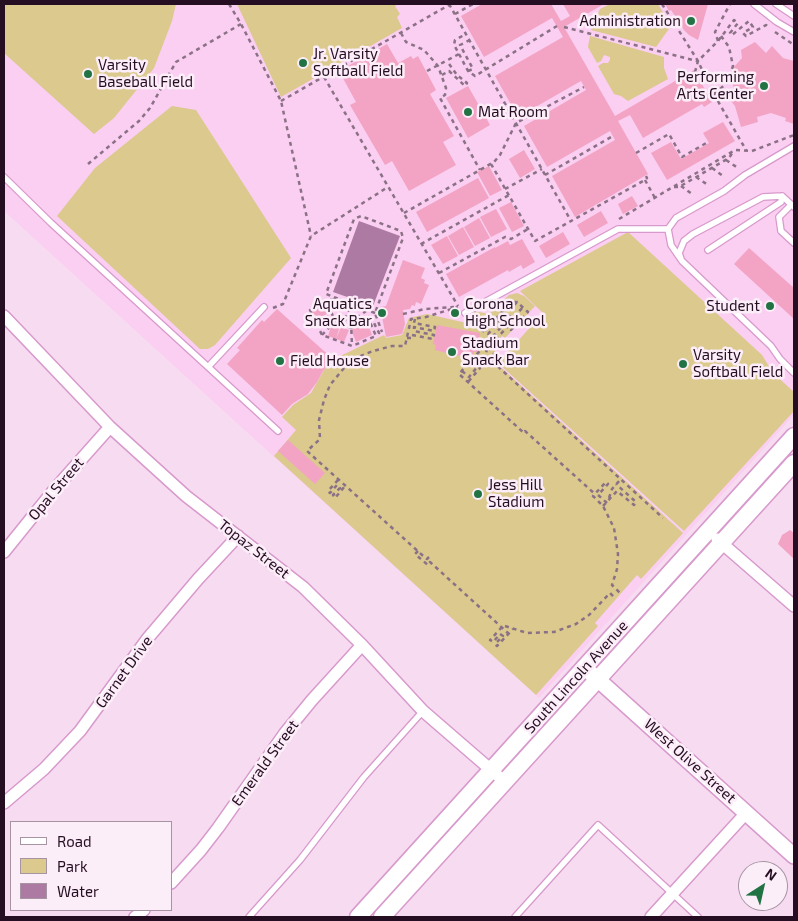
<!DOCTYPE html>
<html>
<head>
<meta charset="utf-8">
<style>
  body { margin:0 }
  #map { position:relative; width:798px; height:921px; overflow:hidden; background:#f7dcf1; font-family:"Exo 2",sans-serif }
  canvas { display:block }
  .frame { position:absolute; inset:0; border:5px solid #260e22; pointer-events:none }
  .legend { position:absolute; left:10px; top:821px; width:162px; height:90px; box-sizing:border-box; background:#fceef9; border:1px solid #a694a3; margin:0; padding:6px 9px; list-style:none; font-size:15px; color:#260e22 }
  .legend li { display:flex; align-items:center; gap:10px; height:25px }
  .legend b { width:25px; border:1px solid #a694a3 }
  .north { position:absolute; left:738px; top:861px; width:50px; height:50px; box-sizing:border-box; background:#fceef9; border:1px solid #a694a3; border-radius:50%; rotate:35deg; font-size:14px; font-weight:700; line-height:20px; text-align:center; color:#260e22 }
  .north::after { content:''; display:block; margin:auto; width:18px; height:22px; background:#227344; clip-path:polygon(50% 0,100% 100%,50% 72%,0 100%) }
</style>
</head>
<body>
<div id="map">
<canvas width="798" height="921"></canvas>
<div class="frame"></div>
<ul class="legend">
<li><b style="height:6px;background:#fff"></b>Road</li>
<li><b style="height:14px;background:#dbc98d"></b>Park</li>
<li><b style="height:14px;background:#ad7aa3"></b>Water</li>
</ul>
<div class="north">N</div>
</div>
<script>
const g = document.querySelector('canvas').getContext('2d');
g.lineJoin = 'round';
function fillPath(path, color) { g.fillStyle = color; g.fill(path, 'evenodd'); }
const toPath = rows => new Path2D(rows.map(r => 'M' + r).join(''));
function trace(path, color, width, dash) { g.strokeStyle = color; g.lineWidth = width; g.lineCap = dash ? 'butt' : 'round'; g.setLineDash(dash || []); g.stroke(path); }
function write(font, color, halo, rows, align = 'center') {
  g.font = font + ' "Exo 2",sans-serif'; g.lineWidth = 5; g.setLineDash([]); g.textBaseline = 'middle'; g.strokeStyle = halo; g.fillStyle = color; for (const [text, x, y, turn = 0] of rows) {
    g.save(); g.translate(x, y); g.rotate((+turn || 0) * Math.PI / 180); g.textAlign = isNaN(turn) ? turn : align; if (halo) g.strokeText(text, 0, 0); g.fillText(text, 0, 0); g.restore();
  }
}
fillPath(toPath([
  [4,4,794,4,794,415,539,698,4,211]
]), '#facff1');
fillPath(toPath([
  [4,4,176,4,172,21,154,68,114,118,94,134,4,53],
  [237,4,398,4,395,6,400,14,397,17,402,28,281,97],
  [610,4,658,4,671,26,656,47,591,30,600,9],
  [590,36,664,57,664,68,668,79,628,101,621,96,614,94,598,66,603,63,608,63,610,60,610,57,604,55,601,61,597,63,588,47],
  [172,106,196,110,291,258,215,345,208,349,200,349,57,216,95,168],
  [628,232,762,355,773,373,794,392,794,411,684,531,498,363,543,313,520,291],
  [517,293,524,296,535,306,505,338,502,336,491,347,500,356,495,362,683,533,641,579,637,575,595,623,598,626,536,695,274,456,296,430,282,417,293,405,311,393,324,370,334,359,384,335,386,338,402,335,409,318,427,314,471,324,474,311,489,314,509,295]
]), '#dbc98d');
fillPath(toPath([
  [359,221,400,236,373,306,333,292]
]), '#ad7aa3');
fillPath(toPath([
  [482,4,551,4,561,21,570,16,563,4,604,4,564,27,615,116,694,70,712,102,704,107,702,104,643,138,630,115,618,121,648,174,575,217,552,176,615,140,610,131,547,167,524,126,586,90,581,81,518,117,495,76,563,37,552,18,484,57,461,16],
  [665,4,708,4,698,40,689,35,684,30,671,10,669,11],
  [755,42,766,53,772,46,783,58,794,61,794,124,785,121,786,118,771,113,757,117,758,122,741,127,735,106,727,96,734,88,731,80,733,68,742,58,741,50],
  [387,44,398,63,411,56,413,59,418,56,436,90,430,94,454,136,443,142,456,165,409,191,392,161,385,165,350,105,356,102,339,71],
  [468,86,490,125,468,138,446,98],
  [723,122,735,141,667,180,651,153,671,142,681,159,709,143,703,133],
  [524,150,535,169,520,178,509,159],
  [489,166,502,190,490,196,477,172],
  [478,178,489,198,427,232,416,212],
  [632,196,638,206,623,214,618,204],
  [511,202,524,226,512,232,499,208],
  [496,209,507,229,491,237,480,217],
  [601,211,608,223,584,237,577,225],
  [479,218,490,238,475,246,464,227],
  [463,227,474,247,459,255,448,236],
  [563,232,570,244,546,258,539,246],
  [447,236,458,256,443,264,431,245],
  [522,239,535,262,523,269,521,265,509,272,508,270,459,297,446,274,495,247,495,248,508,241,510,245],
  [749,248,794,288,794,319,734,264],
  [403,260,425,268,421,278,425,280,424,283,429,285,421,304,416,302,415,306,412,305,410,309,403,310,405,324,402,334,386,337,380,307,386,306],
  [324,306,327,314,315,320,311,312],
  [277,309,333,359,323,371,317,382,308,394,292,404,282,415,227,364,240,350,237,348,262,320,264,322],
  [328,315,331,322,319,328,315,320],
  [367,322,372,335,356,342,351,329],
  [332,323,340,326,336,339,328,336],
  [437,325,480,333,477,352,474,352,473,357,454,355,435,350,436,345,433,344],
  [341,327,349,330,344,342,336,339],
  [288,440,325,473,315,484,278,451],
  [790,530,794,533,794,559,778,544,782,535]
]), '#f3a4c4');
const service = toPath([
  [754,4,777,22,794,32],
  [776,4,794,16],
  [794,146,745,175,724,191,676,218,668,229,671,245,682,261,771,346,780,359,794,373],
  [4,177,51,223,278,431],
  [791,205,779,217,781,231,794,243],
  [708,250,781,202,782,196],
  [681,259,679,253,684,241,693,234,763,197,782,196,794,207],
  [465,313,618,229,668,229],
  [208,367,264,307],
  [249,917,300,860,364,777,423,711],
  [515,917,598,825,698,917]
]);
const minor = toPath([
  [4,316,110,427,186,496,303,587,362,645,423,711,505,782],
  [717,539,794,606],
  [4,552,54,490,110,427],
  [4,803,44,769,80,731,148,638,198,579,238,536],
  [171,883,201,850,218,828,285,733,312,700,362,645],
  [135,917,144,910],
  [651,917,747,812]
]);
const tertiary = toPath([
  [584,667,794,856]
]);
const secondary = toPath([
  [358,917,794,436],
  [382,917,794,463]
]);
trace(service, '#d899cc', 8);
trace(minor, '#d899cc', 14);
trace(tertiary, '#d899cc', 18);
trace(secondary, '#d899cc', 19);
trace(toPath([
  [229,4,241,24,281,101,311,236],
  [449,4,571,221],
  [662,4,698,61,711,89,746,150],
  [455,14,473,4],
  [564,27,697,61],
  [775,32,794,45],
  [401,33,406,42,424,50,438,66,446,88,445,95,440,98,480,170],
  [718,41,715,32,730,4],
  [459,54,468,71,475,76,557,26],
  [427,71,459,54,454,45,455,40,466,34],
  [468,71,473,69,460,45,470,40],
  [695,72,698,61,718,41,734,20,738,23,730,33,732,35,749,21,753,27,743,33,746,36,766,25,768,27],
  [442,75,449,71,465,86,467,83,457,75,447,61],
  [324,77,458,306],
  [714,94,727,83,733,66,729,47,721,36],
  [281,101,449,5],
  [636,153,669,134,682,157,708,142],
  [726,160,738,168],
  [88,164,139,121,150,108,176,62,241,24],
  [491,164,535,241,645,180,647,178,646,176],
  [712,168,723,176],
  [545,175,613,136],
  [696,177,708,185],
  [645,180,655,198],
  [681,186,692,194],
  [674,187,679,187,729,158,733,152],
  [505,189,542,169],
  [404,213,494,162,500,155,516,123,584,87],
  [619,219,735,150,752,151,794,135],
  [421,244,509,195],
  [439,273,505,237,511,239,528,229],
  [316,297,327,302,335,321,351,328,371,317,379,333,382,332],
  [333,298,339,317,351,322,366,311],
  [332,299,310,310,322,335,352,346,376,336,366,313],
  [273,308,283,304,311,236,388,187],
  [375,313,326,294,354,219,361,216,401,231,403,238,375,313,382,332],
  [403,314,425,309,454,307],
  [514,317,523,307],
  [345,319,351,303],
  [469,319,474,325,488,334,517,302,528,312,511,330,508,326,515,318,512,315,459,374,524,433,525,431,595,494],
  [351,322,352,346],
  [485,331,511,302,517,302],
  [322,335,339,317],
  [407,338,412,338,412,335,433,339,434,335,414,331,414,327,434,331,435,327,414,323,415,319],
  [488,347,494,353,493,362,663,518],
  [475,356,485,358,487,349,508,326],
  [462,371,469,377,478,366,480,368,468,382],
  [338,480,328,491,330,493,337,485,340,488,333,495,335,498,345,486],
  [609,498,612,489,621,479],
  [607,503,598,495,608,484,606,482,593,496,603,506,614,528,618,554,617,569,612,585,620,593],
  [603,506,617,491,634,505,636,502,616,484],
  [418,551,415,554,428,565,430,562,509,634],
  [429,557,427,559,421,554,307,451,320,439,319,420,324,400,330,385,344,368,356,358,373,351,392,346,405,346,411,319,426,317,458,307],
  [505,626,527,633,554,632,576,624,589,615,610,593,615,598],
  [502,627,490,640,493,642,500,634,503,636,495,644,497,646,513,629]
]), '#8b7186', 2.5, [4, 4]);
trace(service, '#fff', 5.5);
trace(minor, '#fff', 11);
trace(tertiary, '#fff', 15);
trace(secondary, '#fff', 16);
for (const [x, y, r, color] of [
  [691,21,5,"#227344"],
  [303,63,5,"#227344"],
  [88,74,5,"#227344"],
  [764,86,5,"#227344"],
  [468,112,5,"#227344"],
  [770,306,5,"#227344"],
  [382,313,5,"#227344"],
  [455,313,5,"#227344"],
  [452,352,5,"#227344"],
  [280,361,5,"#227344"],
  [683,364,5,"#227344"],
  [478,494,5,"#227344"]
]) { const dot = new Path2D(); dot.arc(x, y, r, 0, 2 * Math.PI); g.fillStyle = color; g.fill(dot); trace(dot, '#fceef9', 2); }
write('15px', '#260e22', '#fceef9', [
  ["Administration",681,21,"right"],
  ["Jr. Varsity",313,54],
  ["Softball Field",313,71],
  ["Varsity",98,65],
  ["Baseball Field",98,82],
  ["Performing",754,77,"right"],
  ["Arts Center",754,94,"right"],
  ["Mat Room",478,112],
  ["Aquatics",372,304,"right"],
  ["Snack Bar",372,321,"right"],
  ["Corona",465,304],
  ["High School",465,321],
  ["Student",760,306,"right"],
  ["Stadium",462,343],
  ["Snack Bar",462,360],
  ["Varsity",693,355],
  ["Softball Field",693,372],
  ["Field House",290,361],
  ["Jess Hill",488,485],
  ["Stadium",488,502]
], 'left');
write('15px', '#260e22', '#fceef9', [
  ["Opal Street",56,489,-50],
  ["Topaz Street",254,549,38],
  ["Garnet Drive",124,672,-54],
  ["South Lincoln Avenue",576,677,-48],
  ["West Olive Street",690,761,42],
  ["Emerald Street",265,763,-54]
]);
</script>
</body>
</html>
